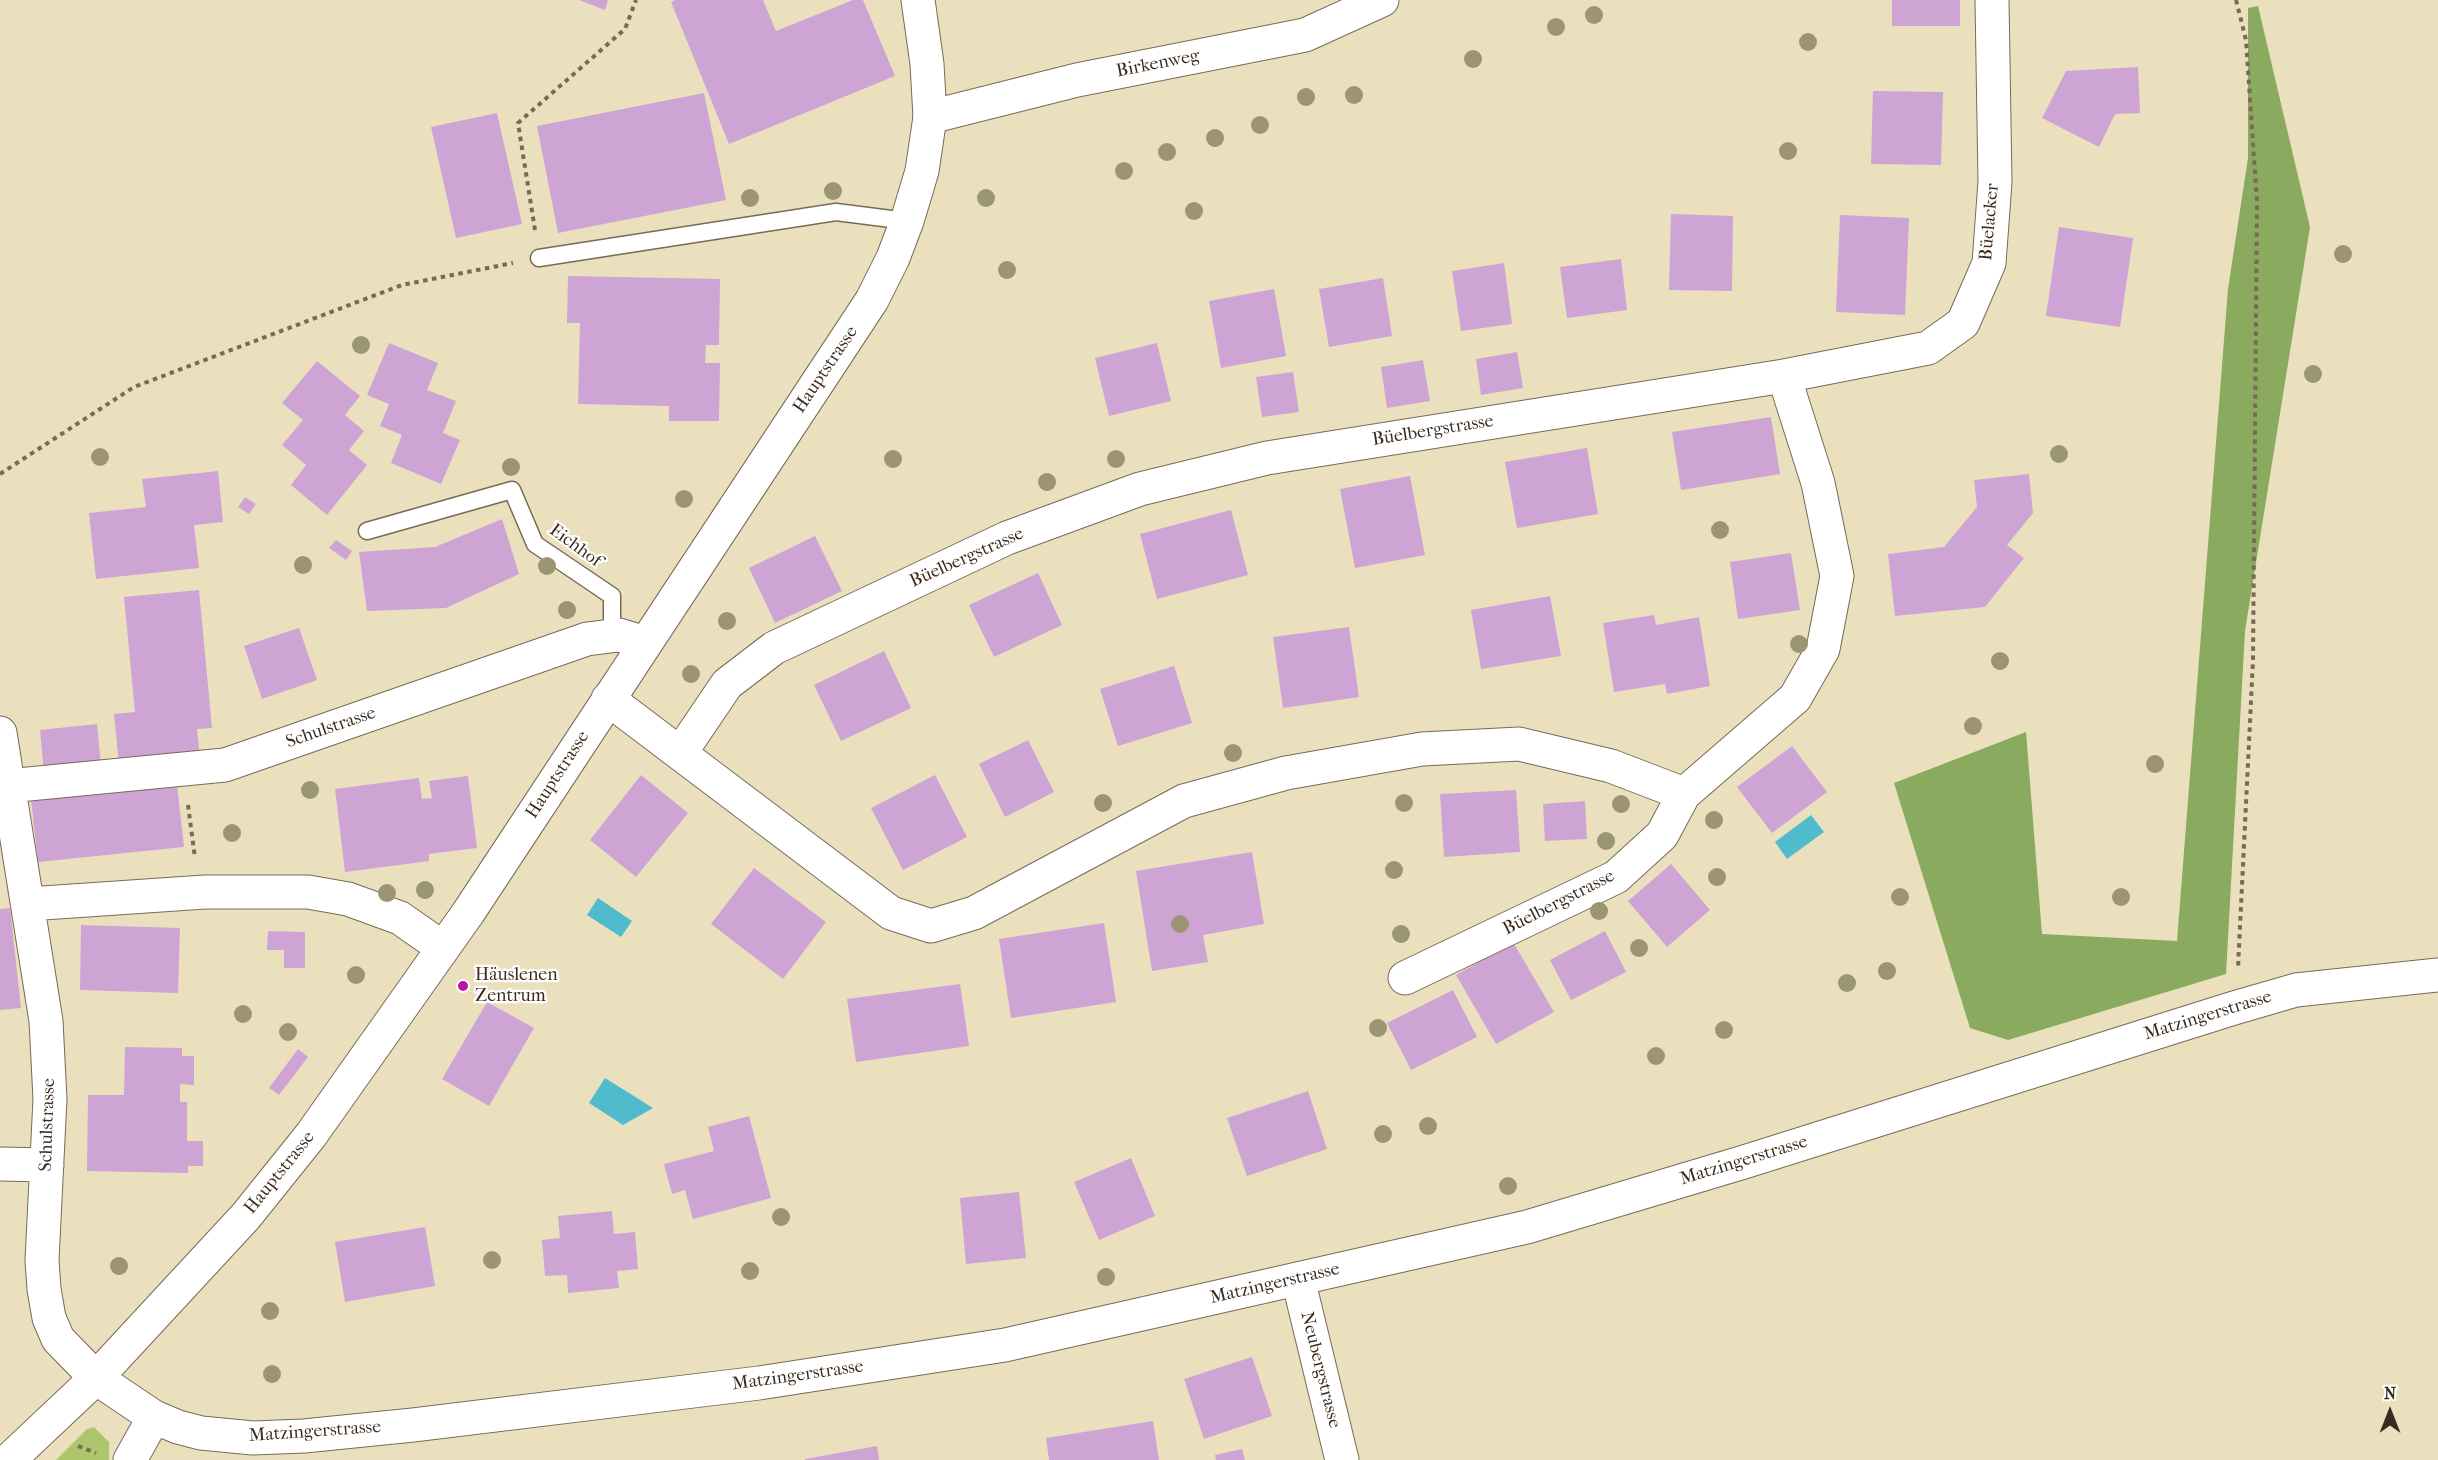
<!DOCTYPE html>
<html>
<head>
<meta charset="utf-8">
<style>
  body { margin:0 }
  #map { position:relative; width:2438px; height:1460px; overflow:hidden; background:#eae0be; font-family:"IM FELL French Canon",serif }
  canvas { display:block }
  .north { position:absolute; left:2360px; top:1382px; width:60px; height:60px; -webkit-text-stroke:4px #fff; paint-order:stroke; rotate:0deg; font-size:16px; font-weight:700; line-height:24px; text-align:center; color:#3b2a1e }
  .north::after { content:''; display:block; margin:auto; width:21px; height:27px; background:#3b2a1e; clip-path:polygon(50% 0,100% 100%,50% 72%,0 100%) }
</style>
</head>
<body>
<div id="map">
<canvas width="2438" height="1460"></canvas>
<div class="north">N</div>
</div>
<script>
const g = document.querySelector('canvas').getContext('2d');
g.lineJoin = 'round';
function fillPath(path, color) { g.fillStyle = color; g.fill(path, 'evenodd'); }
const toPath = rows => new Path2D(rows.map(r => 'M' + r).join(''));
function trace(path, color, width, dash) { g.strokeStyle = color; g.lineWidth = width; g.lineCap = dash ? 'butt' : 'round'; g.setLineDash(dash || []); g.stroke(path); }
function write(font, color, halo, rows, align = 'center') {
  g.font = font + ' "IM FELL French Canon",serif'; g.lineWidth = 4.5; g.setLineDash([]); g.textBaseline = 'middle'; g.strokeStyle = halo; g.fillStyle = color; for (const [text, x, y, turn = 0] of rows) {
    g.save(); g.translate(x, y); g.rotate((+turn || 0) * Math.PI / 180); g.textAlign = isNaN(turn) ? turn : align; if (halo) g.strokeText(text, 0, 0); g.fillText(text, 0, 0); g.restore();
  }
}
fillPath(toPath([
  [94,1427,109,1442,109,1460,56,1460,87,1429]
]), '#adc56b');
fillPath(toPath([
  [2258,6,2310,227,2245,631,2226,974,2008,1040,1970,1028,1894,783,2026,732,2042,934,2177,941,2228,289,2248,158,2248,8]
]), '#8aaa5f');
fillPath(toPath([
  [1811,815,1824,832,1787,859,1775,842],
  [598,898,632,921,621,937,587,915],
  [605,1078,653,1108,623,1125,589,1103]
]), '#50bbcd');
fillPath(toPath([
  [579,0,608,0,605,10],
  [675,0,763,0,776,31,853,0,863,0,895,76,729,144,671,2],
  [1892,0,1960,0,1960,26,1892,26],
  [2138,67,2140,113,2115,114,2099,147,2042,118,2066,71],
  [1873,91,1943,92,1941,165,1871,164],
  [704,93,726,200,558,233,537,126],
  [497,113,522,224,456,238,431,127],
  [1671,214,1733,216,1732,291,1669,290],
  [1840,215,1909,218,1905,315,1836,312],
  [2059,227,2133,238,2120,327,2046,316],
  [1621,259,1627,310,1567,318,1560,267],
  [1504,263,1512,324,1461,331,1452,271],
  [568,276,720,279,719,345,706,345,705,363,720,363,719,421,669,421,669,406,578,404,580,323,567,323],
  [1383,278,1392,336,1329,347,1319,289],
  [1274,289,1286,356,1221,368,1209,301],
  [389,343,438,363,427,390,456,401,443,433,460,440,441,484,391,463,402,435,380,426,389,404,367,395],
  [1157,343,1171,401,1109,416,1095,358],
  [1517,352,1523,388,1481,395,1476,359],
  [1423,360,1430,401,1387,408,1381,367],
  [317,361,360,396,345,415,364,431,349,450,367,465,327,515,291,485,306,465,282,445,303,420,282,403],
  [1293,372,1299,412,1262,417,1256,377],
  [1771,417,1780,474,1681,490,1672,432],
  [1587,448,1598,514,1517,528,1505,462],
  [218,471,223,522,194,525,199,568,96,579,89,513,146,507,142,479],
  [2029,474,2033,513,2007,545,2024,558,1985,607,1895,616,1888,554,1944,547,1977,507,1974,480],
  [1410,476,1425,555,1355,568,1340,489],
  [245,497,256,504,249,514,238,507],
  [1231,510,1248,575,1157,599,1140,534],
  [502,519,519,574,446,608,367,611,359,552,435,547],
  [815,536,842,591,775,623,749,568],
  [336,540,352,551,346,560,329,548],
  [1791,553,1800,610,1738,619,1730,562],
  [1038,573,1062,625,994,657,969,605],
  [199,590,212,728,197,729,200,757,119,764,114,714,135,712,124,597],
  [1550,596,1561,656,1481,669,1471,610],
  [1654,615,1656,625,1699,617,1710,686,1667,694,1665,684,1614,692,1603,623],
  [1349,627,1359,697,1283,708,1273,637],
  [299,628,317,680,262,699,244,646],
  [884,651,911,708,841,741,814,685],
  [1174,666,1192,723,1118,746,1100,689],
  [97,724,101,767,44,773,40,730],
  [1028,740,1054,792,1005,817,979,764],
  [1792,746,1827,792,1772,833,1737,787],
  [641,775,688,813,636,877,590,840],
  [935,775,967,837,903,870,871,808],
  [468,776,477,848,429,854,429,861,345,872,335,789,419,778,422,799,432,798,429,781],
  [177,785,184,847,38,862,31,800],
  [1516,790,1520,852,1444,857,1440,794],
  [1585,801,1587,839,1545,841,1543,804],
  [1252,852,1264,924,1203,935,1208,962,1152,971,1136,871],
  [1671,864,1710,910,1667,947,1628,901],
  [754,868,826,922,783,979,711,924],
  [10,908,21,1008,0,1010,0,909],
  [1104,923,1116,1002,1011,1018,999,939],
  [81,925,180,928,178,993,80,990],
  [268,931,305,932,305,968,284,968,284,950,267,950],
  [1605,931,1626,972,1571,1000,1550,960],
  [1513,942,1554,1012,1496,1044,1456,975],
  [960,984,969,1046,856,1062,847,999],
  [1453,990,1477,1037,1411,1070,1387,1023],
  [487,1002,534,1028,489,1106,442,1079],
  [125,1047,182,1048,182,1056,194,1056,194,1085,180,1084,180,1102,187,1102,187,1141,203,1141,203,1166,188,1166,188,1173,87,1171,88,1095,124,1095],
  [298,1049,308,1057,279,1095,269,1088],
  [1308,1091,1327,1149,1247,1176,1227,1118],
  [749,1116,771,1198,693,1219,685,1190,672,1194,664,1164,714,1151,708,1127],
  [1131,1158,1155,1216,1099,1240,1074,1182],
  [1019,1192,1026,1258,966,1264,960,1198],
  [612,1211,614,1234,635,1232,638,1269,617,1271,619,1288,568,1293,567,1275,545,1276,542,1240,560,1238,558,1216],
  [425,1227,435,1286,345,1302,335,1242],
  [1252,1357,1272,1416,1204,1439,1184,1379],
  [1153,1421,1159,1460,1049,1460,1046,1438],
  [877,1446,879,1460,805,1460,805,1459],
  [1242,1449,1245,1460,1216,1460,1215,1455]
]), '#cea4d5');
const lane = toPath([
  [539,258,836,212,907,221],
  [367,531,512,490,535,544,612,596,612,636]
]);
const street = toPath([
  [930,117,1077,80,1305,35,1382,0],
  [1784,376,1928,348,1963,323,1989,263,1995,182,1992,0],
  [608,699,891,913,931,926,974,913,1184,801,1286,773,1422,749,1519,744,1611,766,1684,794,1795,698,1823,649,1837,576,1818,483,1784,376,1267,458,1140,489,1007,538,774,648,727,684,681,752],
  [0,733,46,1021,50,1099,42,1260,44,1289,49,1318,58,1339,96,1378],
  [8,786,225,765,587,639,619,635,645,643],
  [28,904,205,892,308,892,348,899,400,918,443,948],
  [1405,978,1616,877,1662,835,1684,794],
  [0,1164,47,1165],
  [1298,1279,1342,1460],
  [130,1460,154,1417]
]);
const secondary = toPath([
  [96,1378,154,1417,178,1427,201,1433,253,1438,304,1436,413,1425,759,1383,1005,1345,1527,1227,1744,1162,2234,1008,2296,990,2438,975],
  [9,1460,96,1378,246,1216,311,1135,468,913,872,300,893,258,907,221,922,171,930,117,927,64,918,0]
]);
trace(lane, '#786a56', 19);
trace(street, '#786a56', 35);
trace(secondary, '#786a56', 35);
trace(toPath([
  [2236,0,2246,40,2257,202,2253,660,2238,968],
  [535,230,518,123,625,29,636,0],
  [0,474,134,387,402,285,513,263],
  [188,805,195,858],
  [78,1446,96,1453]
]), '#786a56', 4, [4.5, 4.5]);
trace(lane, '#fff', 16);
trace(street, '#fff', 33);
trace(secondary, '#fff', 33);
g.fillStyle = '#9c9573';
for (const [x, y] of [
  [1594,15],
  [1556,27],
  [1808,42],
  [1473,59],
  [1354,95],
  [1306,97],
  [1260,125],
  [1215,138],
  [1788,151],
  [1167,152],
  [1124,171],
  [833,191],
  [750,198],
  [986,198],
  [1194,211],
  [2343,254],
  [1007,270],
  [361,345],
  [2313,374],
  [2059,454],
  [100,457],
  [893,459],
  [1116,459],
  [511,467],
  [1047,482],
  [684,499],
  [1720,530],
  [303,565],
  [547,566],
  [567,610],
  [727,621],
  [1799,644],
  [2000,661],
  [691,674],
  [1973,726],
  [1233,753],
  [2155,764],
  [310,790],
  [1103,803],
  [1404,803],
  [1621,804],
  [1714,820],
  [232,833],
  [1606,841],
  [1394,870],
  [1717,877],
  [425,890],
  [387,893],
  [1900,897],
  [2121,897],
  [1599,911],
  [1180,924],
  [1401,934],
  [1639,948],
  [1887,971],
  [356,975],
  [1847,983],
  [243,1014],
  [1378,1028],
  [1724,1030],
  [288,1032],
  [1656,1056],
  [1428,1126],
  [1383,1134],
  [1508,1186],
  [781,1217],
  [492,1260],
  [119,1266],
  [750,1271],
  [1106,1277],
  [270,1311],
  [272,1374]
]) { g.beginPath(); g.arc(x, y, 9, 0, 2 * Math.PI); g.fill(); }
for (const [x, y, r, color] of [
  [463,986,6,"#b5179e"]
]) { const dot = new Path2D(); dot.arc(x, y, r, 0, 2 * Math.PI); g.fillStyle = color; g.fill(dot); trace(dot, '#fff', 2); }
write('18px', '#3b2a1e', '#fff', [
  ["Birkenweg",1158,64,-11],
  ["Büelacker",1990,222,-85],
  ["Hauptstrasse",826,370,-56],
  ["Büelbergstrasse",1433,431,-9],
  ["Eichhof",575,546,36],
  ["Büelbergstrasse",967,558,-24],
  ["Schulstrasse",331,728,-19],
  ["Hauptstrasse",558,775,-57],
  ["Büelbergstrasse",1559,903,-27],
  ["Matzingerstrasse",2208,1016,-17],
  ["Schulstrasse",48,1125,-88],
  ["Matzingerstrasse",1744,1161,-17],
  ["Hauptstrasse",280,1173,-51],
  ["Matzingerstrasse",1275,1284,-13],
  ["Neubergstrasse",1320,1370,76],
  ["Matzingerstrasse",798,1376,-8],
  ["Matzingerstrasse",315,1432,-4]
]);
write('18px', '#3b2a1e', '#fff', [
  ["Häuslenen",475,976],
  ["Zentrum",475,997]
], 'left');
</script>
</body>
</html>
